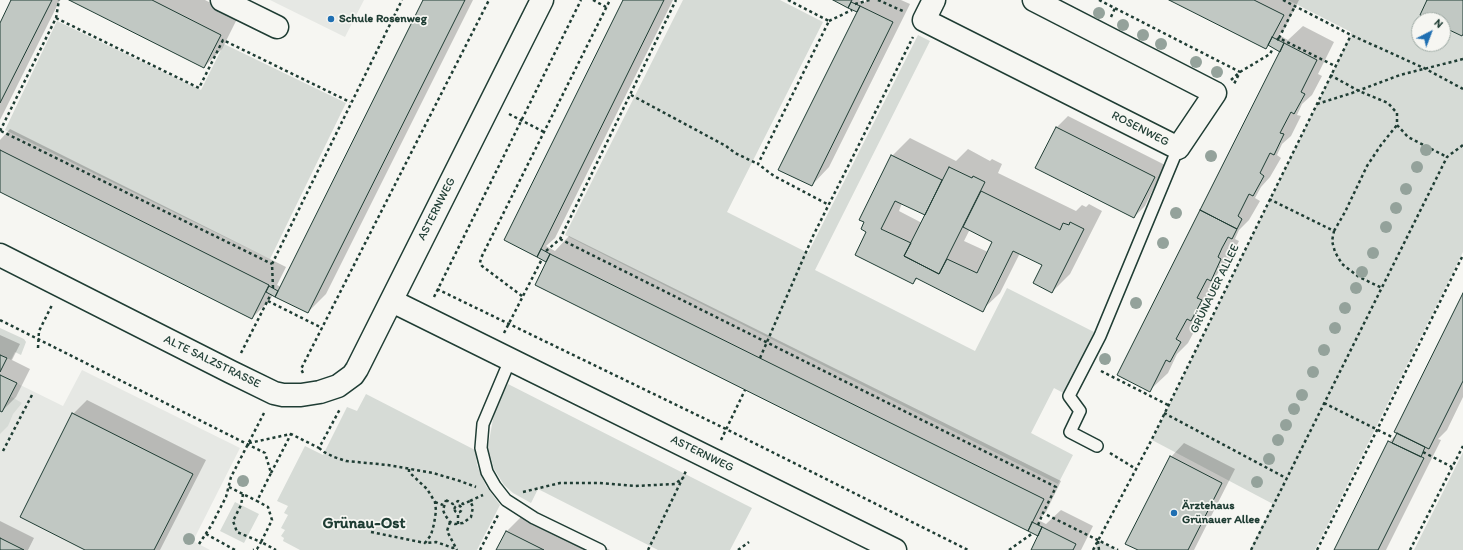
<!DOCTYPE html>
<html>
<head>
<meta charset="utf-8">
<style>
  body { margin:0 }
  #map { position:relative; width:1463px; height:550px; overflow:hidden; background:#f6f6f2; font-family:Itim,sans-serif }
  canvas { display:block }
  .north { position:absolute; left:1411px; top:12px; width:40px; height:40px; box-sizing:border-box; background:#f6f6f2; border:1px solid #a0aca6; border-radius:50%; rotate:42deg; font-size:11px; font-weight:700; line-height:16px; text-align:center; color:#1f3d34 }
  .north::after { content:''; display:block; margin:auto; width:14px; height:18px; background:#1f6fb2; clip-path:polygon(50% 0,100% 100%,50% 72%,0 100%) }
</style>
</head>
<body>
<div id="map">
<canvas width="1463" height="550"></canvas>
<div class="north">N</div>
</div>
<script>
const g = document.querySelector('canvas').getContext('2d');
g.lineJoin = 'round';
function fillPath(path, color) { g.fillStyle = color; g.fill(path, 'evenodd'); }
const toPath = rows => new Path2D(rows.map(r => 'M' + r).join(''));
function trace(path, color, width, dash) { g.strokeStyle = color; g.lineWidth = width; g.lineCap = dash ? 'butt' : 'round'; g.setLineDash(dash || []); g.stroke(path); }
function write(font, color, halo, rows, align = 'center') {
  g.font = font + ' Itim,sans-serif'; g.lineWidth = 3.5; g.setLineDash([]); g.textBaseline = 'middle'; g.strokeStyle = halo; g.fillStyle = color; for (const [text, x, y, turn = 0] of rows) {
    g.save(); g.translate(x, y); g.rotate((+turn || 0) * Math.PI / 180); g.textAlign = isNaN(turn) ? turn : align; if (halo) g.strokeText(text, 0, 0); g.fillText(text, 0, 0); g.restore();
  }
}
fillPath(toPath([
  [270,0,364,0,345,37],
  [82,370,240,448,193,541,210,550,0,550,0,375,63,406]
]), '#e6e8e4');
fillPath(toPath([
  [683,0,780,0,823,22,727,212,808,253,918,35,930,41,815,270,975,351,1007,288,1100,335,1069,396,1054,388,1031,433,1073,455,1058,484,565,235],
  [1288,0,1463,0,1463,252,1315,550,1250,550,1273,504,1152,440,1351,35,1351,32],
  [1419,20,1443,20,1443,44,1419,44],
  [57,21,201,90,224,44,346,103,270,259,5,130],
  [0,328,24,339,26,342,21,355,15,352,11,360,0,355],
  [508,384,752,508,730,550,658,550,538,489,531,503,513,493,504,485,494,469,488,447,493,419,499,399],
  [366,394,475,450,477,465,481,475,486,486,500,505,477,550,300,550,283,541,284,538,281,536,285,530,281,528,288,515,284,513,288,506,277,501,305,446,323,455,347,407,357,411],
  [10,396,22,403,13,414,8,426,0,434,0,411,2,412],
  [1463,452,1463,550,1414,550],
  [235,502,259,514,244,543,220,531],
  [1099,541,1117,550,1094,550]
]), '#d6dbd6');
fillPath(toPath([
  [13,0,60,0,0,120,0,25],
  [71,0,205,0,238,17,222,49,204,67],
  [424,0,473,0,326,294,308,312,273,294,270,300,252,318,0,191,0,140,10,129,286,267,277,285,281,287],
  [624,0,673,0,555,238,546,246,555,251,569,236,1061,481,1046,512,1038,520,1046,524,1061,510,1093,526,1081,550,1032,550,1041,532,537,256],
  [835,0,859,0,864,3,867,0,901,0,910,4,829,167,812,185,858,11],
  [1171,0,1299,0,1284,30,1279,35,1288,40,1303,26,1334,42,1318,74,1322,76,1312,95,1302,104,1297,115,1301,116,1291,136,1282,144,1277,155,1281,158,1270,177,1261,187,1255,198,1260,201,1249,220,1239,230,1235,239,1239,241,1228,262,1218,273,1214,280,1219,282,1208,302,1198,312,1194,321,1198,324,1188,343,1177,354,1168,373,1150,390,1283,47,1269,45,1266,48],
  [1068,116,1165,165,1145,206,1134,217,1037,168,1057,127],
  [910,138,956,161,968,149,990,161,992,159,1002,164,998,173,1076,211,1082,205,1086,207,1089,204,1102,211,1070,274,1052,292,1043,265,1020,253,1000,293,982,310,918,278,913,283,868,231,892,156],
  [902,203,926,215,922,223,899,211],
  [970,229,993,241,988,252,964,241],
  [1463,295,1463,397,1447,430,1438,439,1441,440,1386,550,1335,550,1389,442,1398,433],
  [0,335,20,344,12,360,30,369,16,397,2,411,0,410],
  [87,400,206,460,160,550,88,550,73,414],
  [1184,443,1235,469,1194,550,1140,550,1171,457],
  [529,509,610,550,498,550,507,531],
  [0,521,34,538,28,550,0,550]
]), '#0003');
const building = toPath([
  [11,0,52,0,0,103,0,23,11,0],
  [69,0,152,0,221,35,204,68,69,0],
  [423,0,465,0,308,313,275,297,423,0],
  [623,0,664,0,537,257,504,240,623,0],
  [833,0,852,0,848,8,833,0],
  [1169,0,1254,0,1284,15,1266,49,1169,0],
  [1427,0,1463,0,1463,34,1462,36,1443,27,1443,20,1429,20,1420,15,1427,0],
  [851,2,860,6,857,12,848,8,851,2],
  [860,6,893,22,812,186,778,170,860,6],
  [1272,37,1284,43,1280,52,1268,45,1272,37],
  [1284,43,1317,60,1301,92,1305,94,1294,114,1291,112,1280,133,1284,134,1274,155,1270,153,1260,173,1264,176,1253,196,1249,194,1238,216,1242,219,1237,229,1200,210,1284,43],
  [1056,127,1155,177,1134,218,1035,168,1056,127],
  [0,150,269,285,252,319,0,192,0,150],
  [891,155,942,180,925,215,895,201,881,229,911,243,904,256,939,274,947,259,977,273,992,242,963,227,981,191,1060,230,1063,223,1069,225,1070,222,1084,229,1052,293,1033,283,1042,265,1013,251,983,312,916,278,913,284,855,255,866,232,861,229,864,222,859,220,891,155],
  [949,167,972,178,973,176,985,182,939,274,904,256,949,167],
  [1200,210,1237,229,1232,239,1228,237,1222,248,1218,257,1221,259,1211,281,1207,279,1197,298,1202,300,1191,321,1187,319,1176,339,1181,342,1170,362,1166,360,1150,392,1117,375,1200,210],
  [541,249,550,254,546,262,537,257,541,249],
  [550,254,1044,499,1028,531,535,285,550,254],
  [269,286,278,291,275,297,266,292,269,286],
  [1463,293,1463,381,1429,449,1394,432,1463,293],
  [0,355,7,358,0,372,0,355],
  [0,375,17,383,2,412,0,411,0,375],
  [72,413,193,474,154,550,85,550,20,517,72,413],
  [1397,433,1425,447,1421,457,1392,443,1397,433],
  [1388,441,1424,458,1378,550,1334,550,1388,441],
  [1170,456,1222,483,1188,550,1138,550,1125,544,1170,456],
  [1032,522,1042,527,1038,536,1028,531,1032,522],
  [1042,527,1076,544,1073,550,1031,550,1042,527],
  [506,531,544,550,496,550,506,531],
  [0,538,24,550,0,550,0,538]
]);
fillPath(building, '#c1c8c3');
trace(building, '#1f3d34', 1);
const lane = toPath([
  [510,360,483,424,481,448,487,472,495,486,506,500,534,518,600,550],
  [1097,446,1070,432,1080,411,1069,396,1100,336,1178,148]
]);
const street = toPath([
  [222,0,277,27],
  [934,0,924,20,1178,148,1215,93,1034,0],
  [0,255,231,372,274,393,283,395,301,395,320,392,338,386,353,375,357,369,542,0],
  [392,301,895,550]
]);
trace(lane, '#1f3d34', 14);
trace(street, '#1f3d34', 25);
trace(toPath([
  [593,0,606,7],
  [788,0,829,21,758,164,774,176,829,205],
  [878,0,905,12],
  [1099,0,1240,72,1234,84],
  [1283,0,1351,35,1424,68,1463,89],
  [855,4,870,0],
  [1111,17,1115,8],
  [56,18,199,88,223,40,350,102],
  [829,21,852,10],
  [1279,38,1295,6],
  [1277,40,1279,38,1335,66],
  [1330,75,1359,91,1388,103,1397,113,1397,125,1408,137,1447,157],
  [1231,80,1240,72,1270,54,1273,48],
  [631,95,726,146,735,153,758,164],
  [1317,104,1352,93,1400,75,1463,59],
  [509,114,544,132],
  [0,131,56,18,59,0],
  [1,131,272,264],
  [1269,199,1334,231,1332,241,1335,252,1342,264,1359,277,1382,288],
  [1334,231,1345,212,1367,166,1381,145,1397,125],
  [560,239,1056,487,1043,513,1118,550],
  [546,251,560,239,676,0],
  [273,288,272,264,402,0],
  [437,289,726,429,968,550],
  [522,296,482,266,480,263,481,258,610,0],
  [434,297,581,0],
  [268,301,322,328],
  [0,320,265,453,271,473,257,501,268,507,272,520,261,542,276,550],
  [504,333,542,259],
  [38,348,39,331,52,305],
  [241,353,271,294],
  [760,358,813,236,913,37],
  [1101,371,1168,405],
  [303,373,301,369,489,0],
  [1324,403,1394,438],
  [1164,413,1286,478],
  [721,440,745,390],
  [249,443,291,434,319,448,340,409],
  [319,448,324,452,334,457,346,461,388,465,433,473,460,481,476,487],
  [3,451,33,393],
  [1423,452,1452,467],
  [1110,453,1136,469],
  [409,469,409,472,427,489,435,502,436,511,434,524,431,535,425,543,436,542,453,548,455,547],
  [271,473,291,434],
  [229,487,257,501],
  [523,492,560,483,599,483,635,486,675,484,684,477],
  [243,494,241,505,233,521,237,532,261,542,257,549,253,550],
  [446,500,453,504,458,501,463,504,470,501,473,507,471,517,463,523,455,524,450,522,445,515,443,510,446,500],
  [470,501,483,495],
  [435,502,443,505],
  '454.5 509a3.5 3.5 0 1 1 7 0a3.5 3.5 0 1 1-7 0Z',
  [450,522,447,531,457,550],
  [458,524,458,513],
  [1038,525,1043,513],
  [371,532,425,543],
  [206,534,235,550],
  [1098,541,1099,550],
  [199,544,211,526,226,497,231,477,264,413],
  [480,550,498,515],
  [648,550,686,471],
  [738,550,749,542],
  [1009,550,1033,533],
  [1093,550,1151,441,1351,35],
  [1251,550,1447,157,1463,145],
  [1317,550,1377,430,1463,255],
  [1410,550,1463,446]
]), '#1f3d34', 2.5, [3, 3]);
trace(lane, '#f6f6f2', 11);
trace(street, '#f6f6f2', 22);
g.fillStyle = '#94a29b';
for (const [x, y] of [
  [1099,13],
  [1123,25],
  [1143,35],
  [1161,44],
  [1196,62],
  [1217,72],
  [1426,150],
  [1211,156],
  [1417,167],
  [1406,189],
  [1396,208],
  [1176,213],
  [1386,227],
  [1163,243],
  [1373,253],
  [1362,272],
  [1356,288],
  [1136,303],
  [1345,308],
  [1335,328],
  [1324,350],
  [1105,359],
  [1313,372],
  [1302,395],
  [1294,409],
  [1286,425],
  [1278,440],
  [1269,459],
  [243,481],
  [1257,482],
  [189,539]
]) { g.beginPath(); g.arc(x, y, 6, 0, 2 * Math.PI); g.fill(); }
for (const [x, y, r, color] of [
  [331,19,4,"#1f6fb2"],
  [1174,513,4,"#1f6fb2"]
]) { const dot = new Path2D(); dot.arc(x, y, r, 0, 2 * Math.PI); g.fillStyle = color; g.fill(dot); trace(dot, '#f6f6f2', 1.5); }
write('bold 12px', '#1f3d34', '#f6f6f2', [
  ["Schule Rosenweg",339,19],
  ["Ärztehaus",1182,506],
  ["Grünauer Allee",1182,520]
], 'left');
write('12px', '#1f3d34', '#f6f6f2', [
  ["ROSENWEG",1140,129,27],
  ["ASTERNWEG",437,209,-63],
  ["GRÜNAUER ALLEE",1215,289,-64],
  ["ALTE SALZSTRASSE",212,362,26],
  ["ASTERNWEG",702,454,26]
]);
write('bold 16px', '#1f3d34', '#f6f6f2', [
  ["Grünau-Ost",364,524]
]);
</script>
</body>
</html>
